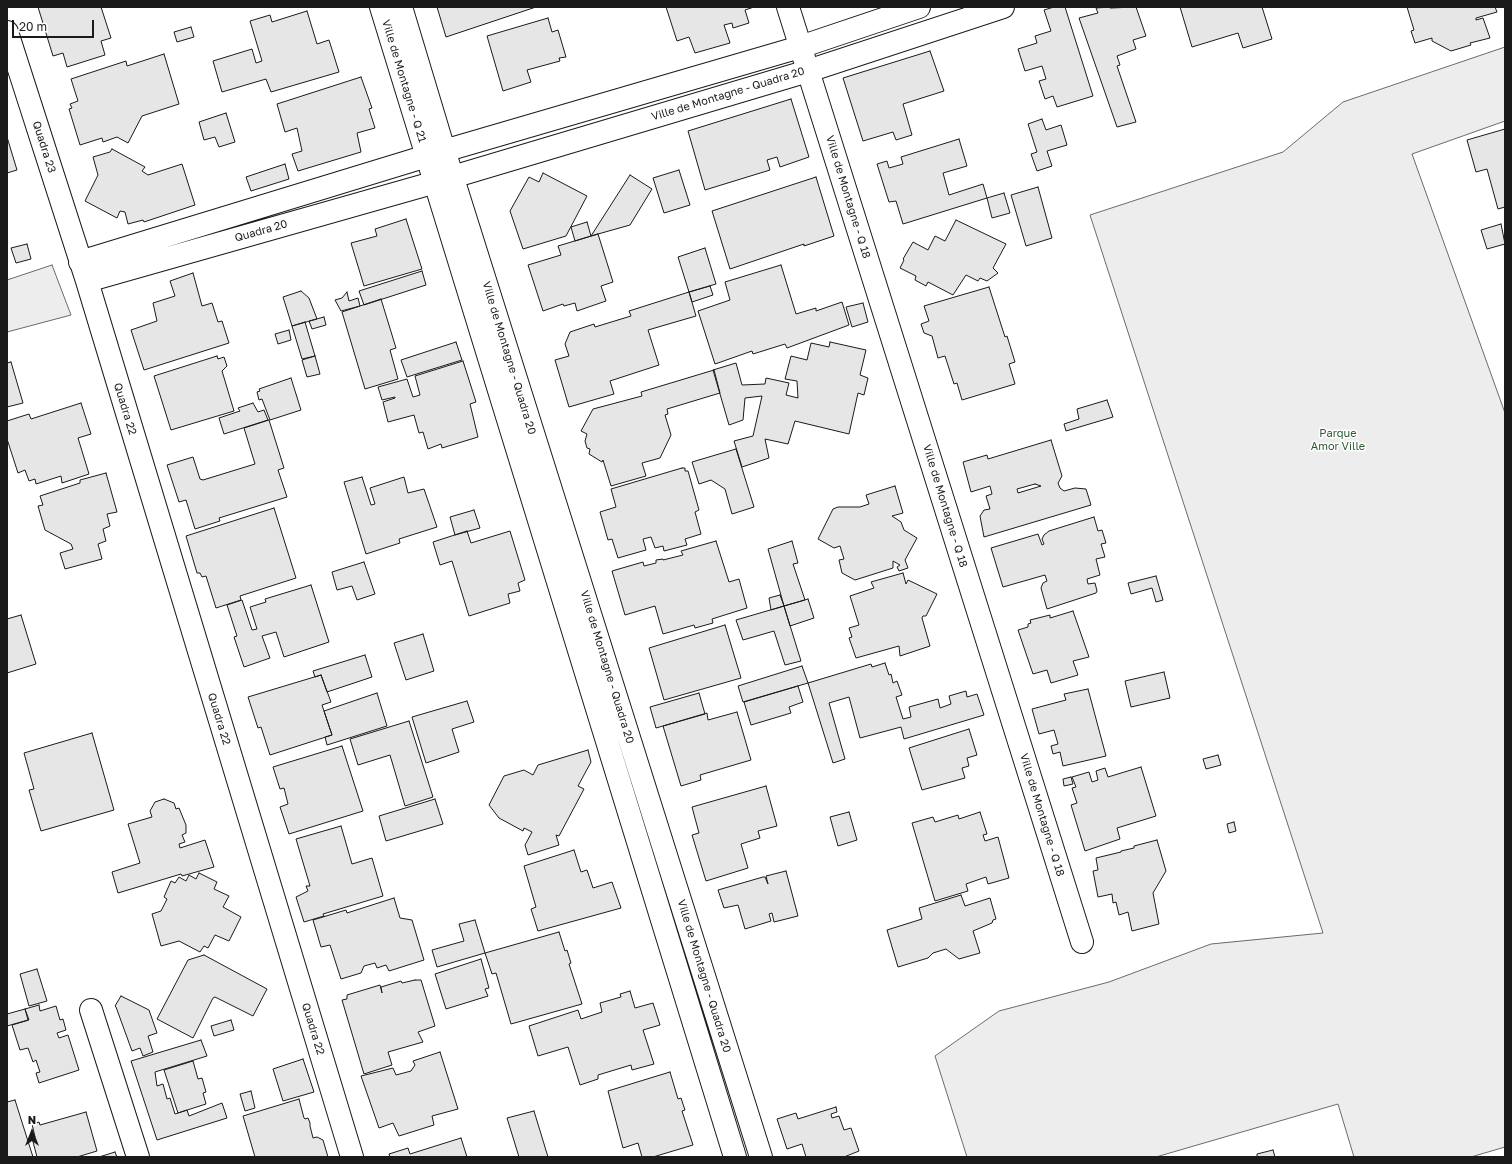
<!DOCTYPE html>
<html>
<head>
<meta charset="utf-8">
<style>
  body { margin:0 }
  #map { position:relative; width:1512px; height:1164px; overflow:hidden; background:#fff; font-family:"Golos Text",sans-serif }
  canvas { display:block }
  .frame { position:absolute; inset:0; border:8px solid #1a1a1a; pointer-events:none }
  .north { position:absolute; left:12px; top:1112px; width:40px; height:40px; -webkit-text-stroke:3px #fff; paint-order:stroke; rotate:0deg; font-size:11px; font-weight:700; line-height:16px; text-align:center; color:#1a1a1a }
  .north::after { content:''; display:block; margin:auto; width:14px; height:18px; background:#1a1a1a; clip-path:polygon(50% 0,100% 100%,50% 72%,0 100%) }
  .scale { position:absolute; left:12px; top:20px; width:82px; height:18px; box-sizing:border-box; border:2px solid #1a1a1a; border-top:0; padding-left:5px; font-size:12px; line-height:14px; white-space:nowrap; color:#1a1a1a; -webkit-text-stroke:3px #fff; paint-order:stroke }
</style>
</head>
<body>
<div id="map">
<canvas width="1512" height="1164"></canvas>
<div class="frame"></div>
<div class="north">N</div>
<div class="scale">20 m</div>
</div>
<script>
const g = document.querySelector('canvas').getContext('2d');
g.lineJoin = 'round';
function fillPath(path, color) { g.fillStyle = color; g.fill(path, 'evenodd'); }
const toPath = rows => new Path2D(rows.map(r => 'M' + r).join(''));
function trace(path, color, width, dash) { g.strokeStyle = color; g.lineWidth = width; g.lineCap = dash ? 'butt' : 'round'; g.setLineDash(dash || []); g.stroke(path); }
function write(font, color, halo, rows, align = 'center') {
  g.font = font + ' "Golos Text",sans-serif'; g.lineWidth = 3; g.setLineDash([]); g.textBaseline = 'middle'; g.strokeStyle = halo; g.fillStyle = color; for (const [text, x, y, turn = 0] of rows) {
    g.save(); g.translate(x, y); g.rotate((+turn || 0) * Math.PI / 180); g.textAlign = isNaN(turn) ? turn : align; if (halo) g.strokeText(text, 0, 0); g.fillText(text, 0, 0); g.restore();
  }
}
const built = toPath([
  [1505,47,1505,121,1412,154,1505,413,1505,1147,1471,1157,1354,1157,1338,1104,1156,1157,967,1157,935,1056,999,1011,1109,982,1211,944,1323,933,1090,215,1283,152,1343,102,1505,47],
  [52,265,71,315,7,332,7,280,52,265]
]);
fillPath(built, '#ededed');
trace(built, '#6a6a6a', 1);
const building = toPath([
  [38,7,101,7,111,38,101,41,105,55,67,67,63,53,53,56,38,7],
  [437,7,536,7,446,37,437,7],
  [666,7,754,7,745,10,749,23,733,28,732,23,724,25,730,43,695,53,689,37,677,41,666,7],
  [1054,7,1065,7,1093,96,1057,107,1053,96,1045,99,1039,81,1046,79,1042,66,1025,71,1018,49,1037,43,1035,36,1051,31,1044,10,1054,7],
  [1110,7,1110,8,1136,7,1146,36,1133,40,1136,49,1117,56,1120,65,1117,66,1136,122,1117,127,1079,18,1098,13,1096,8,1110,7],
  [1180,7,1262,7,1272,39,1243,48,1238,33,1192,47,1180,7],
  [1407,7,1495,7,1497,12,1476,18,1476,20,1483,18,1490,38,1470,43,1471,45,1451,51,1432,41,1432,38,1415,43,1411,31,1414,30,1407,7],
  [307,11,317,44,329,40,339,72,271,92,266,79,222,92,213,61,252,49,256,63,262,61,250,21,270,15,272,22,307,11],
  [548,18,552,32,558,30,566,57,559,58,560,61,527,70,531,82,503,91,487,36,548,18],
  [191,27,194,37,177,42,174,32,191,27],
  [930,51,944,91,903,104,912,135,896,140,893,132,863,141,843,78,930,51],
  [164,54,179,104,142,116,128,143,117,137,103,142,102,138,80,145,69,109,72,108,70,104,78,101,71,79,126,61,127,66,164,54],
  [361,77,372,108,369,109,375,128,357,133,361,152,298,171,292,154,302,151,297,128,285,132,277,104,361,77],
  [791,99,809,157,780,167,777,157,767,160,770,170,705,190,688,131,791,99],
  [226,113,235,142,219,147,215,137,204,140,199,122,226,113],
  [1042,119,1046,130,1061,125,1067,145,1047,151,1052,166,1037,171,1031,154,1037,152,1028,124,1042,119],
  [1505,129,1505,207,1498,209,1487,169,1476,172,1467,140,1505,129],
  [7,137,17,170,7,173,7,137],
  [959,139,967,166,943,173,949,195,983,184,987,198,903,224,896,201,889,202,877,164,887,161,889,168,903,164,901,157,959,139],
  [112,149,145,167,142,171,148,175,182,164,195,205,144,222,143,220,128,224,125,212,120,211,117,218,85,201,98,175,93,157,110,152,112,149],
  [285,164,289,179,251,191,246,177,285,164],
  [679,170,690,205,664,213,653,178,679,170],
  [543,173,587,196,566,236,523,249,510,211,529,177,539,182,543,173],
  [630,175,652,189,630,225,591,236,630,175],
  [816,177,834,236,804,246,804,244,730,269,712,211,816,177],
  [1038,187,1052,238,1026,246,1011,195,1038,187],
  [1004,193,1010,213,992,218,987,198,1004,193],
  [406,219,422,269,364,286,351,243,377,236,375,229,406,219],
  [956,220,1006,244,993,268,998,273,987,281,980,278,978,281,966,275,953,295,928,282,926,286,915,280,916,276,900,268,904,260,903,259,913,242,928,250,935,236,945,241,956,220],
  [587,222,591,236,575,241,571,227,587,222],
  [1501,224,1505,244,1487,249,1481,230,1501,224],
  [598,234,613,282,601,286,606,301,577,311,575,303,564,306,563,304,543,311,528,265,561,255,558,246,598,234],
  [27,244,31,259,16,263,11,248,27,244],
  [705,248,716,284,689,292,678,257,705,248],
  [781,265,796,314,816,308,816,311,842,302,849,325,787,348,785,344,753,354,752,351,715,364,698,311,730,300,725,282,781,265],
  [422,271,426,285,364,305,359,291,422,271],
  [193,273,202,306,212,303,218,322,222,321,229,343,144,370,131,330,157,321,153,303,175,296,170,281,193,273],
  [710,286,713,295,692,302,689,292,710,286],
  [989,287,1005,337,1007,336,1015,362,1009,364,1015,384,962,400,957,383,954,384,945,356,938,358,932,336,924,333,921,324,929,321,924,306,989,287],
  [301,291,309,298,317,319,292,326,283,297,301,291],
  [347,292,349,301,358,298,360,306,341,311,335,300,342,298,347,292],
  [689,292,696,316,648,330,659,365,610,381,614,394,569,407,555,360,569,356,565,344,570,332,594,324,595,327,631,316,629,311,689,292],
  [381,299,396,348,390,350,398,379,365,389,342,312,381,299],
  [863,303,868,322,852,327,846,307,863,303],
  [324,317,326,325,312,329,309,321,324,317],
  [305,322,315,356,302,359,292,326,305,322],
  [289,330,291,340,278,344,275,334,289,330],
  [456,342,462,360,407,377,401,360,456,342],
  [830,342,866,350,860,375,868,378,864,395,858,393,849,434,795,421,788,444,765,439,769,458,742,467,734,441,753,436,762,396,745,398,743,420,729,425,713,370,736,363,742,385,765,384,766,378,789,383,786,395,798,398,797,381,785,379,791,356,807,360,811,343,829,347,830,342],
  [217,356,218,359,224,357,227,366,222,371,234,411,171,430,154,376,217,356],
  [315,356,320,374,307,377,302,360,315,356],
  [463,361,476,402,470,404,478,437,442,448,441,444,428,449,423,432,419,433,414,415,388,422,383,402,395,398,395,397,382,400,378,387,407,379,413,397,420,395,415,376,463,361],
  [11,362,23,403,7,407,7,363,11,362],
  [714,370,720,393,667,409,668,414,665,415,671,435,660,458,642,463,646,476,611,486,603,460,602,462,589,454,590,449,587,448,585,441,587,434,581,431,593,409,642,396,641,392,714,370],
  [291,378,301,410,270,420,262,399,259,400,257,392,260,391,259,389,291,378],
  [1107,400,1113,417,1066,431,1064,424,1079,419,1077,409,1107,400],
  [81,403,91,434,78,438,89,474,62,483,61,476,36,484,35,479,29,481,25,470,18,473,7,439,7,421,29,414,31,419,81,403],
  [253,403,258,412,264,410,268,420,224,434,219,418,240,411,238,408,253,403],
  [269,420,284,468,278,470,287,497,219,518,220,521,195,529,186,500,179,502,167,465,193,457,200,479,203,480,255,464,244,428,269,420],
  [1051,440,1062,476,1058,483,1060,488,1064,491,1075,488,1086,489,1091,505,984,537,980,516,984,510,990,509,986,496,992,494,990,486,971,492,963,462,987,455,988,459,1051,440],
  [1035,484,1041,486,1018,493,1017,489,1035,484],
  [736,449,754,507,732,514,725,489,711,480,699,484,692,462,736,449],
  [682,468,685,468,685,471,688,471,699,510,695,512,701,534,685,539,687,545,664,551,663,546,655,548,651,537,643,539,646,550,618,558,612,539,608,540,600,512,616,507,611,489,682,468],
  [106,473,117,512,107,514,110,526,103,529,106,541,98,544,102,559,65,569,60,553,73,549,71,544,45,530,38,506,43,505,40,496,80,483,80,480,106,473],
  [362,477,371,505,375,504,370,488,404,477,408,493,424,489,437,527,399,539,400,543,366,554,344,482,362,477],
  [895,486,903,513,892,516,901,522,904,530,917,538,905,560,908,568,899,571,897,567,900,565,893,561,893,568,855,580,842,573,839,560,844,559,840,546,834,548,818,539,833,509,838,507,860,507,869,504,866,495,895,486],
  [274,508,296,578,240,596,241,600,216,608,206,576,202,577,200,573,197,573,186,536,274,508],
  [474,510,480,528,455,535,450,517,474,510],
  [1094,517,1098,531,1102,530,1106,543,1101,544,1105,557,1096,559,1100,575,1087,579,1088,584,1095,583,1097,591,1096,593,1047,609,1041,588,1043,583,1047,581,1045,575,1003,587,991,548,1038,534,1042,545,1044,544,1042,539,1044,535,1049,531,1094,517],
  [467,531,471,543,510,531,525,580,518,583,520,591,508,594,510,603,469,616,452,561,440,565,433,542,467,531],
  [716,541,729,582,739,579,747,608,712,619,713,623,695,628,694,625,663,634,655,606,625,615,612,571,643,562,644,566,656,563,656,560,663,559,663,560,683,555,681,551,716,541],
  [792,541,798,563,793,564,805,600,784,606,768,549,792,541],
  [364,562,375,594,357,600,352,586,337,590,332,572,364,562],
  [903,573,906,584,908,580,937,594,926,616,923,616,922,618,930,646,900,656,899,646,856,658,849,638,852,637,849,628,859,625,850,596,874,588,871,582,903,573],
  [1156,576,1163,600,1156,602,1152,588,1131,594,1128,583,1156,576],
  [311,585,329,642,284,657,276,632,262,636,270,658,244,667,234,637,237,636,227,605,242,600,252,630,257,629,250,607,266,602,265,599,311,585],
  [780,595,784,606,771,610,769,598,780,595],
  [808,599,814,618,790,626,784,606,808,599],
  [784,606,801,661,785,665,774,631,743,640,736,620,784,606],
  [1073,611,1089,657,1073,661,1078,675,1051,683,1047,670,1033,674,1018,630,1028,627,1028,624,1031,623,1030,620,1050,615,1050,618,1073,611],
  [21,615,36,664,7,673,7,619,21,615],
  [725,625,741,678,664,700,649,648,725,625],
  [423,634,434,671,406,680,394,643,423,634],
  [365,655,372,677,327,692,321,675,315,677,313,671,365,655],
  [885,663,889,675,891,674,893,683,897,681,902,695,896,697,903,719,911,717,909,707,938,699,940,708,951,704,949,696,966,691,967,697,977,694,984,715,904,739,901,727,860,738,849,697,829,703,845,759,833,763,808,683,871,664,872,667,885,663],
  [802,666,808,683,743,702,738,686,802,666],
  [1164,672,1170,698,1131,707,1125,681,1164,672],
  [321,675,331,702,322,705,332,735,270,755,261,727,258,728,248,697,321,675],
  [798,686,803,702,789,707,791,713,751,725,744,702,798,686],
  [1088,689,1106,756,1063,766,1060,752,1053,754,1051,746,1058,744,1054,730,1039,734,1032,709,1066,700,1064,694,1088,689],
  [377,693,387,726,327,745,325,737,332,735,324,711,377,693],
  [699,693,705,714,656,728,650,707,699,693],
  [467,701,474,722,452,729,459,752,426,763,412,717,467,701],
  [737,712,751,760,700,775,701,780,681,786,663,726,707,713,708,720,737,712],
  [409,721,433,797,405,806,390,755,358,765,350,739,409,721],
  [969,729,977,755,967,758,969,766,962,768,965,778,922,790,909,748,969,729],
  [92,733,114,810,41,831,29,790,34,789,24,753,92,733],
  [342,746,363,811,289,834,280,807,288,804,284,788,280,789,273,767,342,746],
  [588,750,591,762,578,786,584,789,559,836,556,835,559,845,528,855,525,845,532,832,524,828,523,831,499,818,489,805,504,776,524,770,533,775,538,765,588,750],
  [1218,755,1221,765,1206,769,1203,759,1218,755],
  [1141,767,1156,816,1117,828,1120,839,1085,851,1071,805,1077,803,1072,788,1076,787,1072,777,1089,772,1092,782,1098,780,1096,771,1105,768,1108,777,1141,767],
  [1071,777,1073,784,1064,786,1063,779,1071,777],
  [766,786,777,826,758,831,760,838,741,844,748,868,706,881,692,835,699,833,692,807,766,786],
  [164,799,174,803,176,809,179,808,186,825,186,833,182,835,185,842,179,844,180,848,205,840,214,867,182,876,181,874,118,893,112,872,140,863,128,824,152,817,150,811,155,802,164,799],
  [435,799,443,824,386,841,379,816,435,799],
  [849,812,857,840,838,846,830,817,849,812],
  [980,812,987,834,983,835,985,841,998,837,1009,878,988,884,986,877,966,884,968,891,935,901,912,823,933,817,935,822,958,815,959,819,980,812],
  [1234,822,1236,831,1229,833,1227,824,1234,822],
  [341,826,352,864,372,858,383,896,323,914,324,916,304,922,296,897,308,891,306,886,310,886,296,839,341,826],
  [1157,840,1166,871,1153,893,1159,924,1132,931,1128,912,1119,915,1116,902,1113,903,1112,894,1098,897,1093,871,1098,870,1096,858,1121,852,1121,851,1134,848,1134,846,1157,840],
  [574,850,581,872,587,870,593,888,612,882,621,908,538,931,531,909,536,907,524,866,574,850],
  [786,871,798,916,774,922,772,913,769,914,771,921,745,929,738,905,724,908,718,890,763,877,765,877,768,884,766,876,786,871],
  [199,873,217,882,214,889,229,896,223,907,241,917,229,941,215,935,208,948,204,946,200,952,179,941,161,946,152,914,161,911,167,899,164,897,171,881,175,883,179,877,186,881,189,875,196,879,199,873],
  [961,895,965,906,990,898,996,919,993,920,992,923,973,931,980,953,959,959,946,949,933,953,928,958,898,967,887,930,922,919,919,908,961,895],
  [394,898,400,918,412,920,424,960,389,971,386,965,377,968,375,963,364,966,361,973,341,979,330,945,321,947,313,920,346,910,347,913,394,898],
  [475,920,485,953,437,967,432,950,464,941,459,924,475,920],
  [559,932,565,951,567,950,571,963,569,964,582,1004,511,1024,496,973,492,974,485,953,559,932],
  [204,955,267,989,253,1016,215,997,213,998,193,1038,157,1019,188,960,204,955],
  [481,959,489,988,485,989,488,996,446,1009,435,974,481,959],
  [37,969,47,1001,29,1006,20,974,37,969],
  [415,980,421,980,435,1026,418,1032,423,1042,388,1052,392,1065,364,1074,342,1000,347,999,347,995,380,985,382,993,381,987,401,981,402,983,415,980],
  [630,991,635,1008,653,1003,660,1025,643,1030,654,1064,632,1070,631,1065,598,1075,598,1079,580,1085,568,1047,538,1056,529,1026,578,1010,581,1019,602,1012,600,1003,621,997,620,994,630,991],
  [121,996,149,1010,157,1033,148,1036,153,1052,143,1056,140,1048,132,1051,116,1007,115,1006,121,996],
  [39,1005,40,1011,56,1006,60,1020,63,1019,66,1030,57,1033,59,1038,68,1035,79,1070,39,1083,36,1073,40,1072,36,1060,33,1062,28,1048,20,1050,12,1025,29,1020,25,1009,39,1005],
  [25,1009,28,1020,7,1026,7,1014,25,1009],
  [231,1020,234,1030,214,1036,211,1026,231,1020],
  [201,1040,207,1056,155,1072,157,1086,163,1084,167,1099,170,1098,175,1114,187,1110,189,1116,222,1103,227,1118,157,1140,131,1061,201,1040],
  [440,1052,458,1109,432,1116,434,1125,399,1136,393,1123,379,1128,361,1076,393,1068,396,1075,411,1071,415,1065,413,1061,440,1052],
  [303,1059,314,1092,283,1101,273,1069,303,1059],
  [193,1061,198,1079,202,1078,206,1092,203,1093,206,1104,178,1113,164,1070,193,1061],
  [670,1072,678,1099,681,1098,685,1110,682,1111,693,1145,653,1157,642,1157,638,1143,623,1148,608,1091,670,1072],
  [251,1091,255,1108,245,1111,240,1094,251,1091],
  [299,1099,304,1118,305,1119,308,1118,310,1123,310,1126,313,1138,317,1137,323,1140,328,1157,255,1157,243,1116,299,1099],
  [15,1100,33,1157,7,1157,7,1102,15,1100],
  [836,1107,837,1112,831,1114,832,1118,839,1116,844,1130,851,1128,859,1151,844,1157,806,1157,802,1144,787,1149,777,1119,796,1113,798,1119,836,1107],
  [534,1111,548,1157,519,1157,507,1118,534,1111],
  [86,1112,97,1151,77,1157,37,1157,32,1138,35,1137,32,1124,39,1122,40,1125,86,1112],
  [461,1138,467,1157,390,1157,389,1154,408,1148,410,1154,461,1138],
  [1273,1150,1275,1157,1257,1157,1257,1154,1273,1150],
  [115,1152,117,1157,99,1157,115,1152]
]);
fillPath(building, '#e6e6e6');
trace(building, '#1a1a1a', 1);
const street = toPath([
  [788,7,1082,942],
  [7,32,87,281,352,1157],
  [80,262,427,156],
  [87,281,436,182],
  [91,1010,138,1157]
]);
const secondary = toPath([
  [381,7,735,1157],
  [401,7,444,150,761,1157],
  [430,155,800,47,919,7],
  [439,181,808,71,1003,7]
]);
trace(street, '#1a1a1a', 24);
trace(secondary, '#1a1a1a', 24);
trace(street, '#fff', 22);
trace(secondary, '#fff', 22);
write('11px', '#1a1a1a', '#fff', [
  ["Ville de Montagne - Q 21",404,81,73],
  ["Ville de Montagne - Quadra 20",728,94,-17],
  ["Quadra 23",44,147,72],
  ["Ville de Montagne - Q 18",848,197,73],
  ["Quadra 20",261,231,-16],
  ["Ville de Montagne - Quadra 20",509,358,73],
  ["Quadra 22",125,409,73],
  ["Ville de Montagne - Q 18",945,506,73],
  ["Ville de Montagne - Quadra 20",607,667,73],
  ["Quadra 22",219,719,73],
  ["Ville de Montagne - Q 18",1042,815,73],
  ["Ville de Montagne - Quadra 20",704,976,73],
  ["Quadra 22",313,1029,73]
]);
write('11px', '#2b5a34', '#fff', [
  ["Parque",1338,434],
  ["Amor Ville",1338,447]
]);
</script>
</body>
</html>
